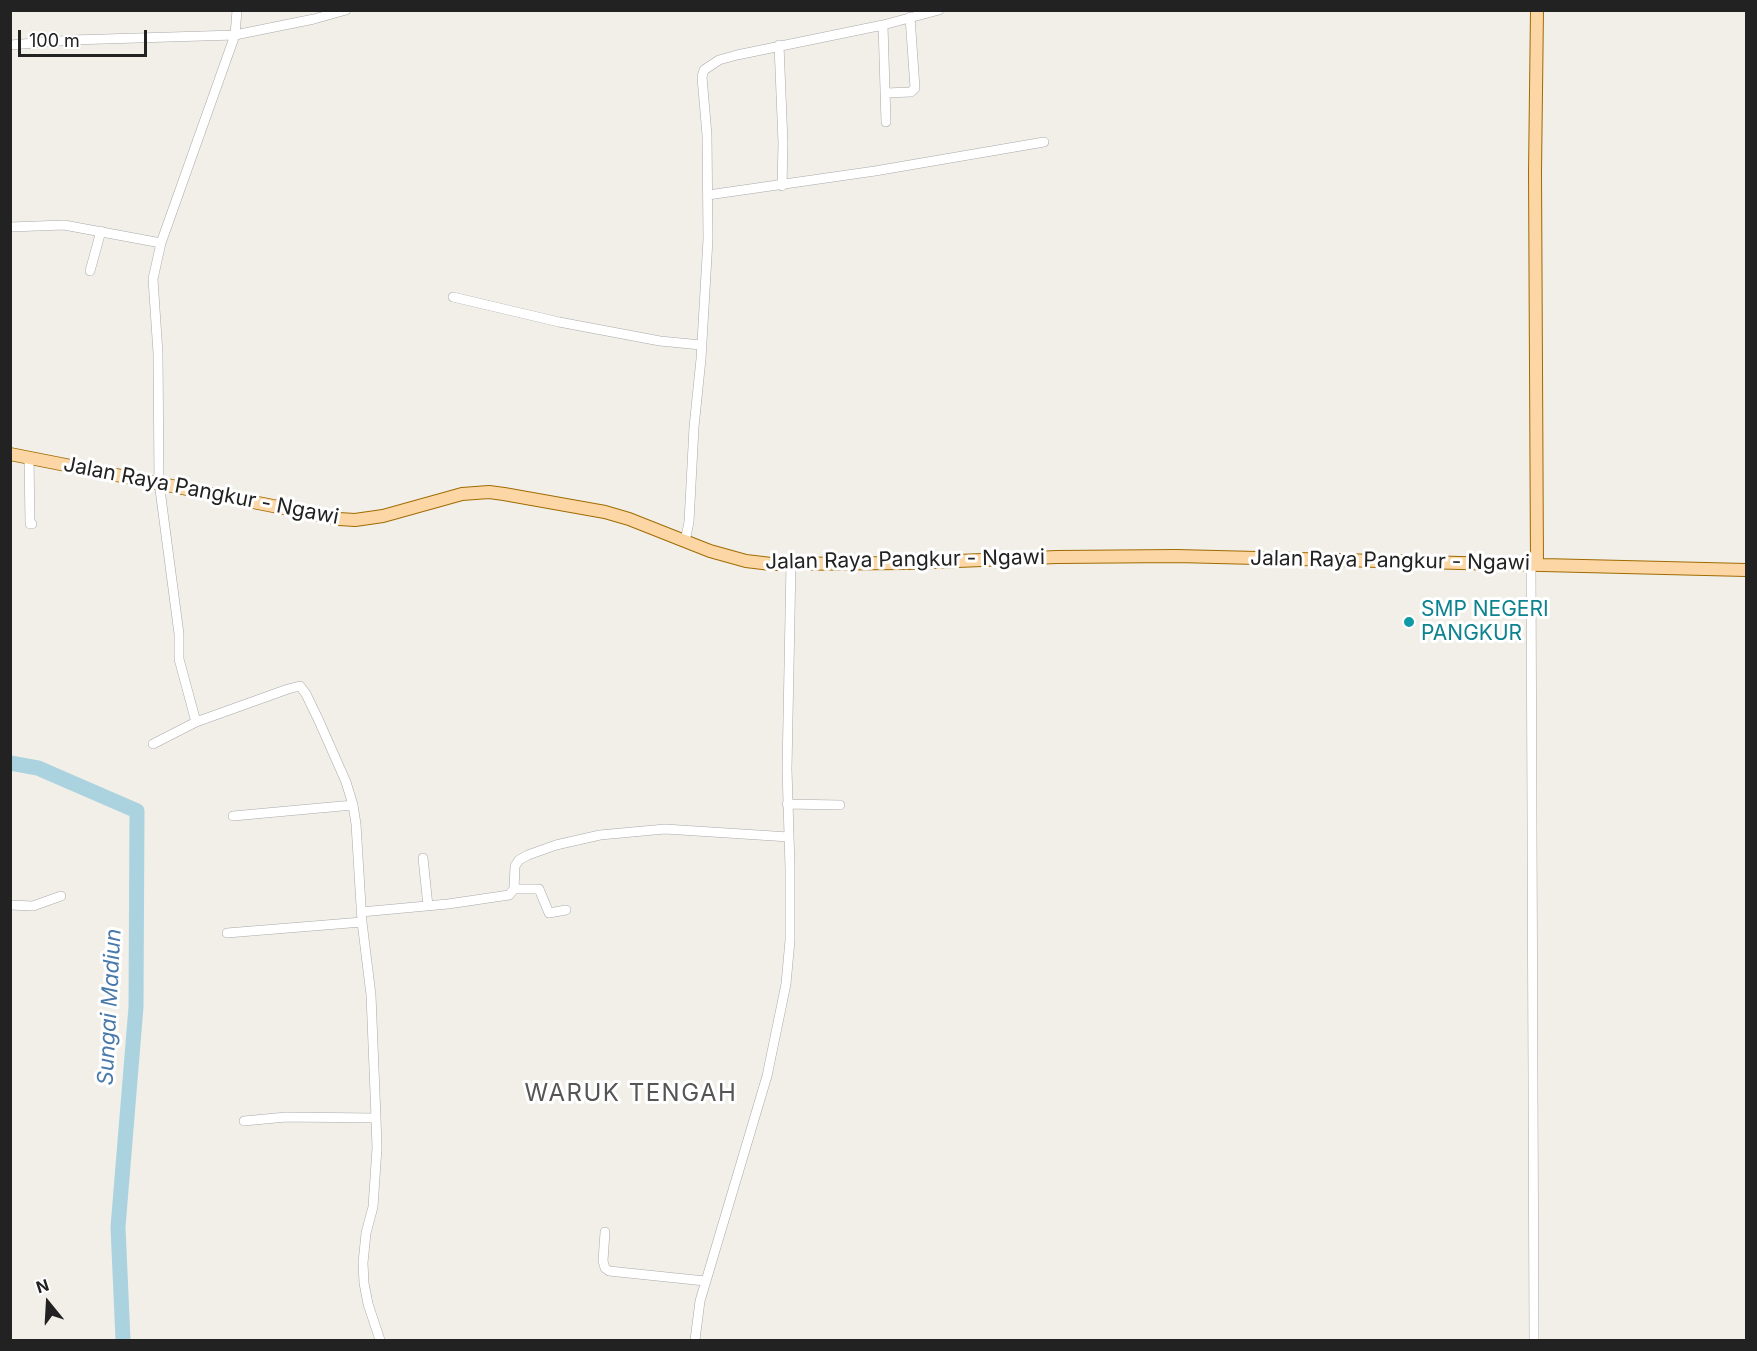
<!DOCTYPE html>
<html>
<head>
<meta charset="utf-8">
<style>
  body { margin:0 }
  #map { position:relative; width:1757px; height:1351px; overflow:hidden; background:#f2efe9; font-family:Inter,sans-serif }
  canvas { display:block }
  .frame { position:absolute; inset:0; border:12px solid #222; pointer-events:none }
  .north { position:absolute; left:18px; top:1273px; width:60px; height:60px; -webkit-text-stroke:4px #fff; paint-order:stroke; rotate:342deg; font-size:16px; font-weight:700; line-height:24px; text-align:center; color:#222 }
  .north::after { content:''; display:block; margin:auto; width:21px; height:27px; background:#222; clip-path:polygon(50% 0,100% 100%,50% 72%,0 100%) }
  .scale { position:absolute; left:18px; top:30px; width:129px; height:27px; box-sizing:border-box; border:3px solid #222; border-top:0; padding-left:8px; font-size:18px; line-height:21px; white-space:nowrap; color:#222; -webkit-text-stroke:4px #fff; paint-order:stroke }
</style>
</head>
<body>
<div id="map">
<canvas width="1757" height="1351"></canvas>
<div class="frame"></div>
<div class="north">N</div>
<div class="scale">100 m</div>
</div>
<script>
const g = document.querySelector('canvas').getContext('2d');
g.lineJoin = 'round';
const toPath = rows => new Path2D(rows.map(r => 'M' + r).join(''));
function trace(path, color, width, dash) { g.strokeStyle = color; g.lineWidth = width; g.lineCap = dash ? 'butt' : 'round'; g.setLineDash(dash || []); g.stroke(path); }
function write(font, color, halo, rows, align = 'center') {
  g.font = font + ' Inter,sans-serif'; g.lineWidth = 6; g.setLineDash([]); g.textBaseline = 'middle'; g.strokeStyle = halo; g.fillStyle = color; for (const [text, x, y, turn = 0] of rows) {
    g.save(); g.translate(x, y); g.rotate((+turn || 0) * Math.PI / 180); g.textAlign = isNaN(turn) ? turn : align; if (halo) g.strokeText(text, 0, 0); g.fillText(text, 0, 0); g.restore();
  }
}
trace(toPath([
  [10,763,38,768,137,811,136,1007,118,1227,123,1340]
]), '#aad3df', 15);
const minor = toPath([
  [237,10,235,35,161,243,153,279,158,353,159,482,179,634,179,659,196,722,288,689,300,686,306,694,319,721,346,782,353,805,356,824,362,922,371,995,376,1118,377,1148,373,1207,366,1233,363,1263,364,1283,368,1304,380,1340],
  [883,25,886,122],
  [10,45,72,40,235,35,314,19,346,10],
  [779,45,783,143,782,186],
  [886,93,911,92,915,88,910,17],
  [708,195,875,171,1044,142],
  [10,227,64,225,161,243],
  [90,271,101,231],
  [453,297,559,322,660,341,701,345],
  [29,458,30,524,32,524],
  [685,541,689,522,694,427,701,359,708,239,707,135,702,77,704,70,719,60,737,55,883,25,939,10],
  [1531,564,1534,1340],
  [153,744,196,722],
  [787,804,840,805],
  [233,816,353,805],
  [423,858,428,906],
  [514,889,539,889,549,913,566,910],
  [10,905,33,906,61,896],
  [361,912,448,904,509,895,514,889,515,866,519,860,528,855,556,845,600,835,665,829,789,837],
  [227,933,362,922],
  [244,1121,286,1117,376,1118],
  [605,1232,603,1261,605,1268,609,1271,705,1281],
  [695,1340,700,1301,767,1076,786,984,790,940,790,868,787,769,791,564]
]);
const major = toPath([
  [10,454,339,519,355,520,383,516,462,494,489,492,504,494,605,512,629,519,710,551,746,561,771,564,907,563,1057,557,1176,556,1746,570],
  [1537,564,1535,172,1537,10]
]);
trace(minor, '#a9a9a9', 10);
trace(major, '#a06b00', 14);
trace(minor, '#fff', 9);
trace(major, '#fcd6a4', 12);
for (const [x, y, r, color] of [
  [1409,622,6,"#0f9aa8"]
]) { const dot = new Path2D(); dot.arc(x, y, r, 0, 2 * Math.PI); g.fillStyle = color; g.fill(dot); trace(dot, '#fff', 2); }
write('21px', '#222', '#fff', [
  ["Jalan Raya Pangkur - Ngawi",201,491,11],
  ["Jalan Raya Pangkur - Ngawi",905,560,-1],
  ["Jalan Raya Pangkur - Ngawi",1390,561,1]
]);
write('21px', '#0d838f', '#fff', [
  ["SMP NEGERI",1421,610],
  ["PANGKUR",1421,634]
], 'left');
write('italic 22px', '#4a7aab', '#fff', [
  ["Sungai Madiun",110,1007,-87]
]);
g.letterSpacing = '1.5px';
write('24px', '#555', '#fff', [
  ["WARUK TENGAH",631,1094]
]);
g.letterSpacing = '0px';
</script>
</body>
</html>
